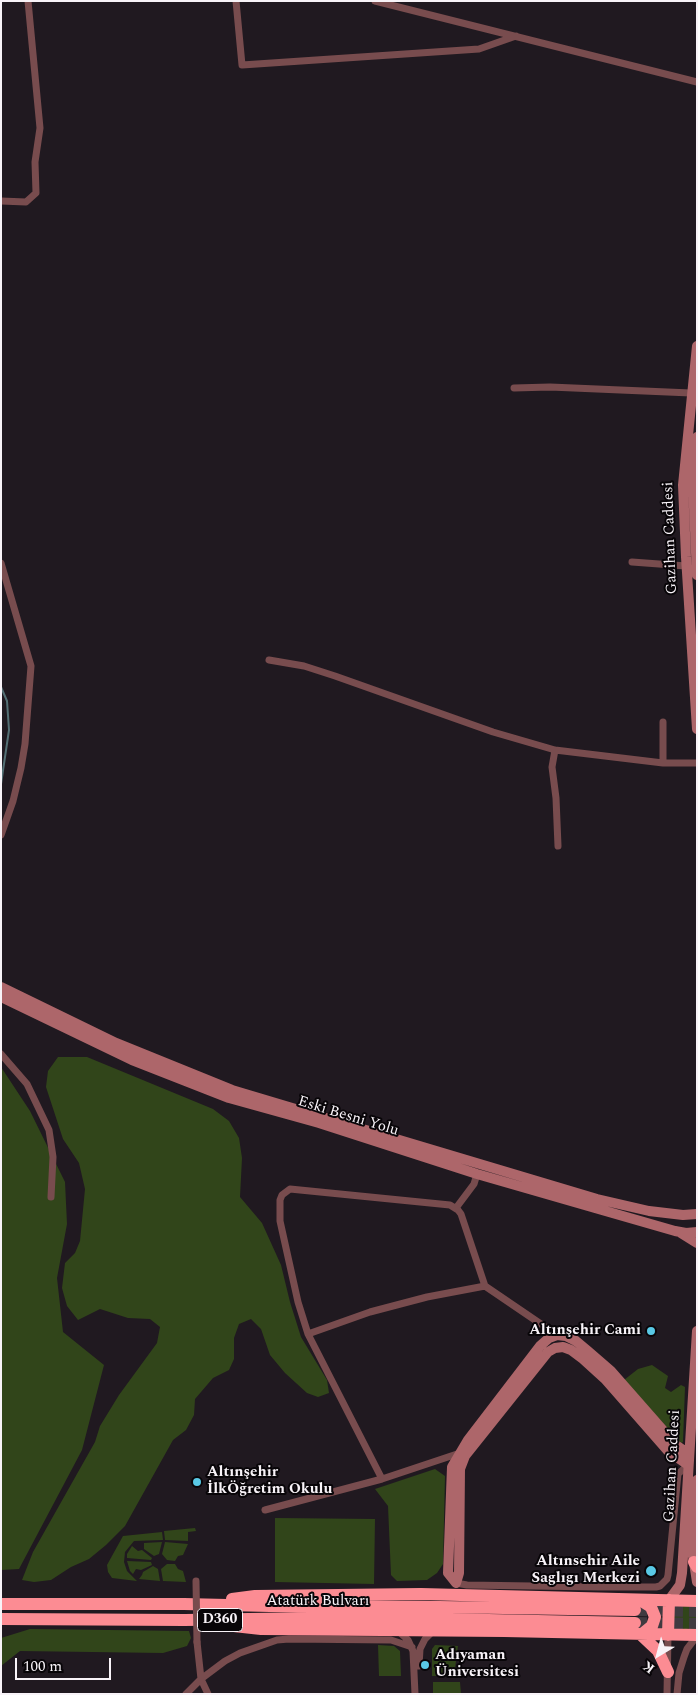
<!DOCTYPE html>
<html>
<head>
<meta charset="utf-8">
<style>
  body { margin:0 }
  #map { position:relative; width:698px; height:1695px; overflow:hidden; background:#201920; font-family:Spectral,serif }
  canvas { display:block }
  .frame { position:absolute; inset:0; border:2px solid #f8f3f8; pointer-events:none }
  .north { position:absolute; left:633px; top:1630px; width:50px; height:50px; -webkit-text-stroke:4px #080508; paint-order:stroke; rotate:217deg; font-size:14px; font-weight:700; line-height:20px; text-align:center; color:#f8f3f8 }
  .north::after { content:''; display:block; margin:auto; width:18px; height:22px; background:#f8f3f8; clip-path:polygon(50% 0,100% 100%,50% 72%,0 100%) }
  .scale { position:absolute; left:15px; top:1658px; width:96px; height:22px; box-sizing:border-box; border:2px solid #f8f3f8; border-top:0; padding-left:6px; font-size:15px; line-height:18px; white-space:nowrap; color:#f8f3f8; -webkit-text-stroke:4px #080508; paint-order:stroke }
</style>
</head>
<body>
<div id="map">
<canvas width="698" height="1695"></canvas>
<div class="frame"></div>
<div class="north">K</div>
<div class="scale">100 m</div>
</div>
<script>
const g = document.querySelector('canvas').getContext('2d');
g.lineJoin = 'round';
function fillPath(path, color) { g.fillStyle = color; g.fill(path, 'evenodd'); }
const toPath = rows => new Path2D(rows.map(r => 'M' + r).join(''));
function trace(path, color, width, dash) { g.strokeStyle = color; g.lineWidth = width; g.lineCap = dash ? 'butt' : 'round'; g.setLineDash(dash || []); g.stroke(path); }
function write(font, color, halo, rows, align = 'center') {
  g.font = font + ' Spectral,serif'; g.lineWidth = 4; g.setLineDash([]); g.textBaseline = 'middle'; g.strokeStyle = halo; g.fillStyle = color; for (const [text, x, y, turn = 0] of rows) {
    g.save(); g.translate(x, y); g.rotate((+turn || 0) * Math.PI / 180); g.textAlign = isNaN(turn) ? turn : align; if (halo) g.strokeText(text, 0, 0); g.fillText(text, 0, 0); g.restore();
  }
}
fillPath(toPath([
  [58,1057,87,1057,213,1109,229,1121,239,1138,242,1158,240,1197,262,1223,281,1265,290,1302,301,1337,327,1380,329,1393,318,1397,307,1393,285,1373,270,1355,261,1329,251,1319,239,1324,234,1338,234,1359,229,1370,213,1378,195,1399,194,1415,186,1430,173,1440,125,1526,106,1545,89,1559,71,1567,51,1580,34,1582,22,1580,33,1552,95,1442,100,1426,119,1395,157,1343,160,1327,150,1319,128,1318,100,1309,78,1320,67,1306,62,1288,65,1263,75,1253,80,1241,85,1189,79,1163,63,1139,46,1087,48,1071],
  [1,1067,30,1111,65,1182,67,1224,57,1278,63,1332,104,1365,82,1450,19,1569,1,1570],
  [652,1365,668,1376,665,1388,671,1392,681,1385,685,1387,683,1442,681,1443,624,1380,638,1369],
  [435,1469,445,1476,443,1564,437,1573,427,1580,397,1581,391,1575,388,1506,375,1489],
  [275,1518,375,1519,374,1584,275,1582],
  [195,1528,196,1531,188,1532,188,1541,165,1540,164,1531],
  [162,1532,163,1540,134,1541,125,1552,124,1562,127,1571,137,1581,112,1578,108,1572,107,1565,123,1536],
  [162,1542,159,1554,154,1556,144,1549,144,1543],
  [165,1542,188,1544,183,1555,178,1556,175,1561,167,1560,162,1554],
  [132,1546,138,1551,142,1550,152,1558,151,1560,127,1558,127,1554],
  [127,1561,151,1562,152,1565,141,1570,136,1569,133,1574,130,1571],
  [167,1564,175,1564,178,1569,183,1571,186,1582,163,1581,161,1569],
  [153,1566,158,1569,160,1581,139,1579,142,1575,143,1572],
  '674 1617a12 12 0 1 1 24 0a12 12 0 1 1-24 0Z',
  [30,1629,189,1631,191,1638,187,1646,163,1653,20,1651,1,1666,1,1638],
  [378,1645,394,1646,400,1651,401,1676,379,1676],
  [435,1645,458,1646,454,1676,432,1676,432,1649],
  [433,1682,460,1682,461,1694,433,1694]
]), '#31451a');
trace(toPath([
  [1,687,7,701,9,730,1,784]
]), '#546f74', 2);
trace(toPath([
  [635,1610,697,1611],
  [635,1623,697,1624]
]), '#403a40', 12, [12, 6]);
trace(toPath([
  [236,1,242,65,479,49,516,36],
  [375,1,697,82],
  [1,201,26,202,36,193,35,162,40,128,28,1],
  [514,388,550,387,691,393],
  [632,562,686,566],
  [1,563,31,666,25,744,21,768,13,801,1,835],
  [269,660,304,666,335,676,493,732,555,750,663,763,697,763],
  [663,722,663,763],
  [555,750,552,767,556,798,558,846],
  [1,1054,27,1084,49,1130,53,1157,51,1197],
  [456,1208,474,1184,477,1174],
  [308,1334,370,1312,427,1297,485,1286,557,1335],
  [382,1479,308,1334,298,1302,280,1221,280,1200,282,1195,290,1189,450,1205,458,1210,461,1214,485,1286],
  [265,1510,382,1479,460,1453],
  [456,1583,467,1585,598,1587,656,1587,660,1586,667,1579,668,1575,678,1474,688,1465],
  [398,1631,408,1640,413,1651,415,1694],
  [197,1642,201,1679,208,1694],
  [419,1666,420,1649,425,1639,433,1631],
  [186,1694,201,1679,225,1661,240,1653,277,1640,289,1639,391,1640,412,1647],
  [667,1694,668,1635],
  [677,1694,679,1673,684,1657,687,1649,697,1636]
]), '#784c4e', 7);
trace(toPath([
  [697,346,683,485,686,557,697,729],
  [697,437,693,485,697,575],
  [1,987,116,1043,232,1090,597,1199,649,1211,683,1215,697,1214],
  [1,997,132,1060,229,1098,319,1123,477,1174,595,1208,675,1231,686,1233,697,1232],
  [681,1233,697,1243],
  [697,1480,693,1556,697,1582],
  [456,1583,448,1573,452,1467,468,1440,540,1346,549,1338,557,1335,566,1336,576,1341,588,1351,611,1371,676,1445,689,1454],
  [456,1583,459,1573,460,1469,465,1456,548,1352,555,1348,563,1347,571,1350,583,1359,605,1379,668,1451,688,1465],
  [669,1600,680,1585,682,1573,697,1331]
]), '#ad666a', 10);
trace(toPath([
  [694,1562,697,1567],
  [232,1599,255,1596,421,1594,697,1601],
  [640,1600,651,1607,655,1617,652,1626,641,1635,658,1651,668,1672],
  [1,1604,184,1604,270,1606,439,1607,635,1610],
  [1,1619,185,1620,314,1618,439,1619,635,1623],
  [234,1626,261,1629,504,1631,697,1635],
  [668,1635,669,1600]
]), '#fc8c93', 12);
trace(toPath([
  [196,1581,197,1642]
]), '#784c4e', 7);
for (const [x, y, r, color] of [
  [651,1331,5,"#59c8e5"],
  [197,1482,5,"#59c8e5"],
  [651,1571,6,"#59c8e5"],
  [425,1665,5,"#59c8e5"]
]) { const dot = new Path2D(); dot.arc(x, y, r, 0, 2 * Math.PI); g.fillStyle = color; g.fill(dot); trace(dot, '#080508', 2); }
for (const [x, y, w] of [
  [220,1620,45]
]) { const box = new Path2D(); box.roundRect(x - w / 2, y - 11.5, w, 23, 4); g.fillStyle = '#080508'; g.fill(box); trace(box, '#f8f3f8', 1); }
write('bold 14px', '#f8f3f8', null, [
  ["D360",220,1620]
]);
write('15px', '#f8f3f8', '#080508', [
  ["Gazihan Caddesi",671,538,-92],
  ["Eski Besni Yolu",348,1117,17],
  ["Gazihan Caddesi",673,1466,-87],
  ["Atatürk Bulvarı",318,1602]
]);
write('bold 15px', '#f8f3f8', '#080508', [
  ["Altınşehir Cami",641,1331],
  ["Altınşehir",207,1473,"left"],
  ["İlkÖğretim Okulu",207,1490,"left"],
  ["Altınsehir Aile",640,1562],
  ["Saglıgı Merkezi",640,1579],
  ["Adıyaman",435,1656,"left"],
  ["Üniversitesi",435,1673,"left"]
], 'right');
</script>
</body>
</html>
